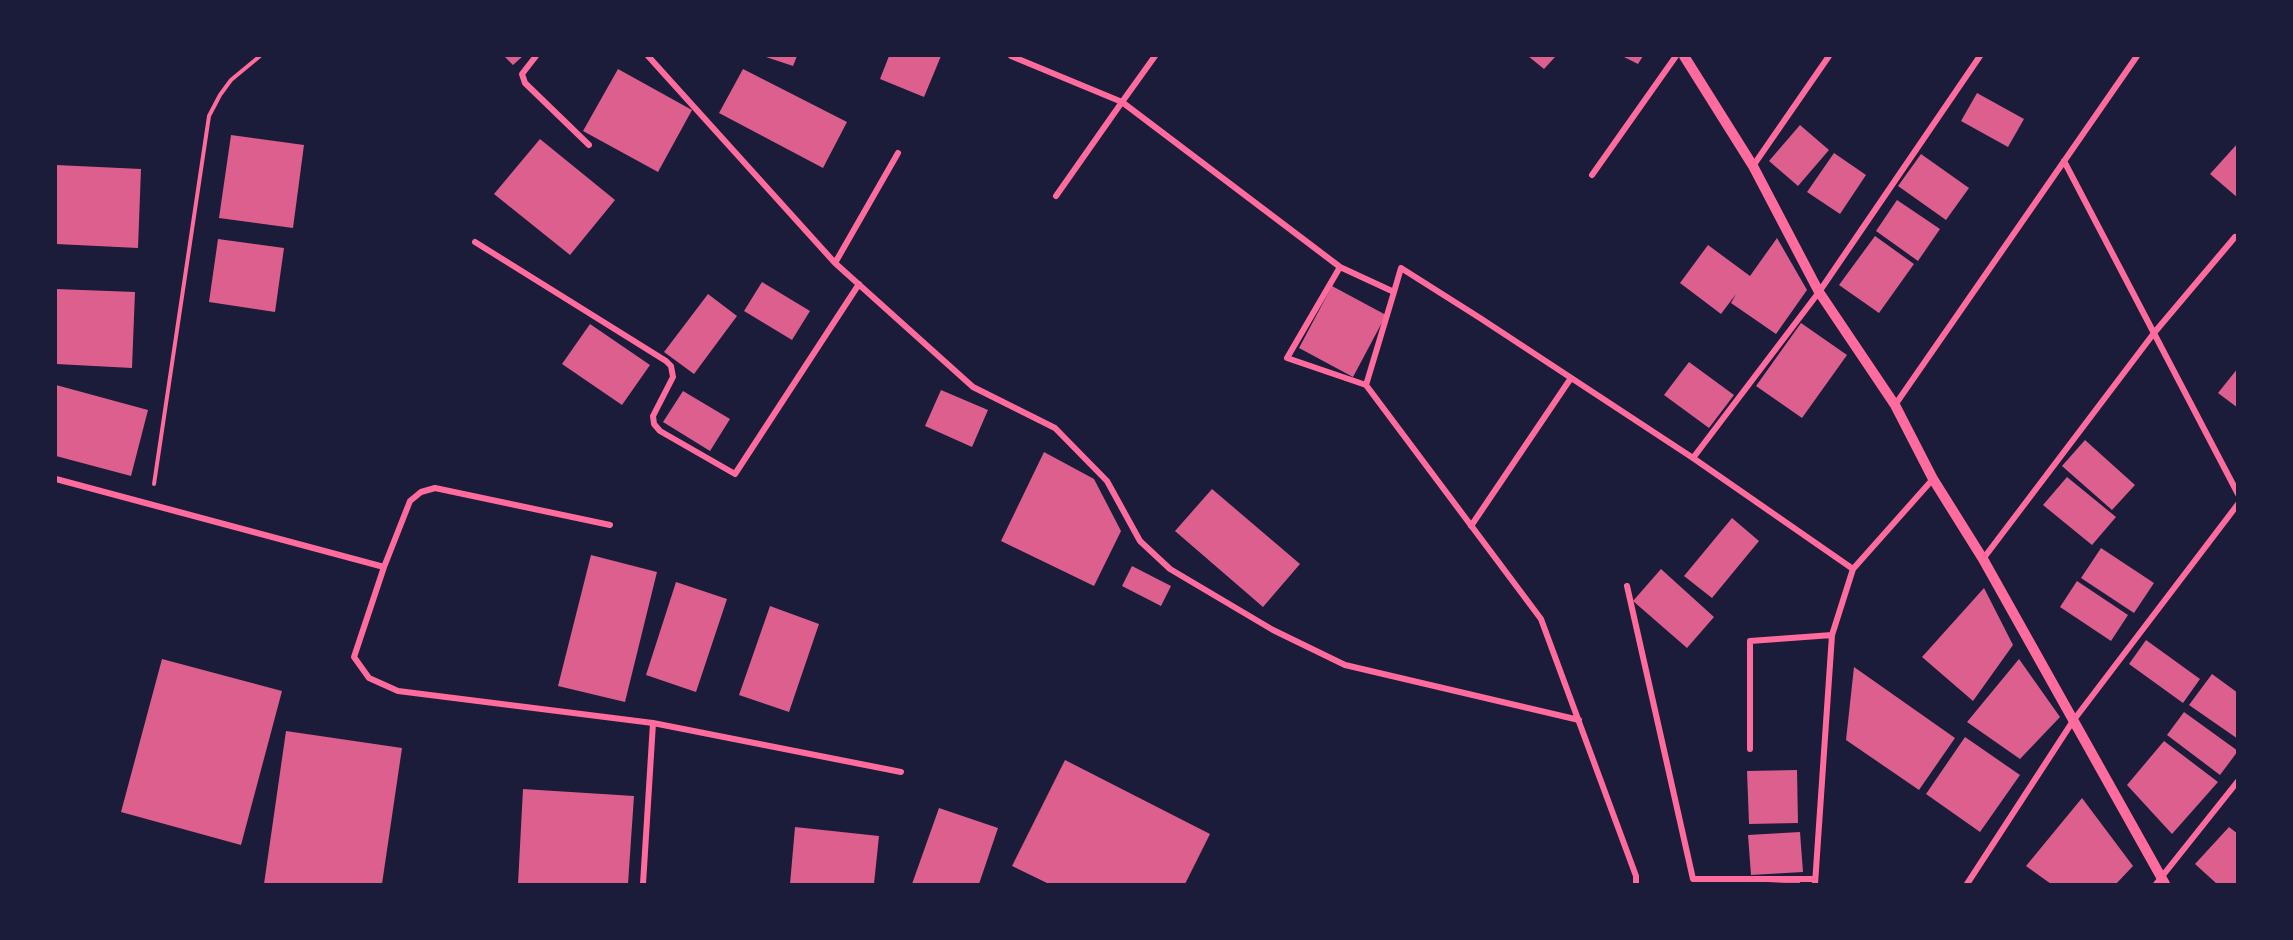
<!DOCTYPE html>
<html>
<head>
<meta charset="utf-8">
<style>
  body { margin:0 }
  #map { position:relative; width:2293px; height:940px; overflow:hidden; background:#1b1b3a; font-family:Signika,sans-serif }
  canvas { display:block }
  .frame { position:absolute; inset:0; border:57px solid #1b1b3a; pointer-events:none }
</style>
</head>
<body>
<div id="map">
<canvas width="2293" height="940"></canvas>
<div class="frame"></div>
</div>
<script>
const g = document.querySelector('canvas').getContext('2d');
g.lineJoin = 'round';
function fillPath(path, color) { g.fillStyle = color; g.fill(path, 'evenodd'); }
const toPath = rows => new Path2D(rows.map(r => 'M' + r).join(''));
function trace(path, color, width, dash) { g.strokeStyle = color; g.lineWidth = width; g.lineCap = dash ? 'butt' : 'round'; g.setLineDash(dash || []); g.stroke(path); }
fillPath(toPath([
  [504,56,523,56,513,65],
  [763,56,797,56,793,66],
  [889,56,941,56,924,97,880,79],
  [1528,56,1556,56,1544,69],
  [1622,56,1643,56,1638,64],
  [618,69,692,110,658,172,583,131],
  [743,69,847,122,823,168,719,113],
  [1977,93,2024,119,2008,147,1961,121],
  [1800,125,1829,150,1798,186,1769,161],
  [231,135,304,145,293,228,219,218],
  [540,139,615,200,570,255,494,194],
  [2238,143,2238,198,2210,174],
  [1834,153,1866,175,1840,214,1807,192],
  [1921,154,1969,188,1946,220,1898,186],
  [56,165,141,169,138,248,56,244],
  [1897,200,1940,229,1918,261,1876,231],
  [1875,236,1914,264,1879,313,1839,285],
  [1777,238,1807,290,1776,334,1731,303,1736,294,1721,314,1680,283,1708,245,1750,276],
  [218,239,284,248,275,312,209,302],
  [762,282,810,311,792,340,744,311],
  [1332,286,1386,315,1353,377,1299,348],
  [56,289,135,292,132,368,56,364],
  [708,294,737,316,694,374,664,352],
  [1801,323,1847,355,1802,418,1756,386],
  [590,324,650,365,622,405,562,364],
  [1689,362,1734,395,1709,428,1664,395],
  [2238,368,2238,408,2218,393],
  [56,385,148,410,131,476,56,456],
  [941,390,988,410,972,447,925,426],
  [683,391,730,419,710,451,663,422],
  [2085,440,2135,485,2112,510,2062,466],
  [1044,452,1094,479,1121,531,1094,586,1001,541],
  [2067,477,2116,517,2092,545,2043,505],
  [1212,489,1300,564,1263,607,1175,531],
  [1732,518,1759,541,1712,598,1684,576],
  [2101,548,2154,583,2134,613,2081,578],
  [591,555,657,572,625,702,558,686],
  [1132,566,1171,586,1161,606,1122,586],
  [1661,569,1714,617,1687,648,1633,601],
  [2077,581,2128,615,2111,641,2060,607],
  [676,582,727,599,696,692,646,675],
  [1984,588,2013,645,1973,701,1922,657],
  [770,606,819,624,789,712,739,695],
  [2146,640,2200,679,2183,703,2129,664],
  [162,659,282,691,241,845,121,812],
  [2019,659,2060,717,2020,759,1967,722],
  [1854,667,1955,738,1919,790,1846,740],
  [2212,674,2238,693,2238,739,2189,705],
  [2184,712,2238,751,2220,775,2167,735],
  [286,731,402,748,382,884,264,884],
  [1965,737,2020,775,1980,832,1926,794],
  [2164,741,2218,782,2172,834,2127,785],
  [1065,760,1210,834,1185,884,1049,884,1012,866],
  [1797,770,1798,823,1749,824,1747,771],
  [523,789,634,796,628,884,518,884],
  [2082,798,2133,866,2116,884,2051,884,2026,866],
  [939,808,998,828,979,884,912,884],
  [795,827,879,836,874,884,790,884],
  [2229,827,2238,834,2238,884,2217,884,2195,864],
  [1800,832,1803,872,1751,875,1748,835],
  [1800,881,1800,884,1769,884,1768,883]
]), '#dd5f8e');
trace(toPath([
  [154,484,209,116,220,95,231,80,260,56]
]), '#ff6b9d', 4);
trace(toPath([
  [536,56,522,74,525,83,589,145],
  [648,56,835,263,973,387,1055,428,1107,481,1140,541,1170,569,1273,630,1345,665,1579,720],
  [1011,56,1122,102,1056,196],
  [1155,56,1122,102,1340,267,1394,292,1401,268,1480,318,1693,458,1853,569],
  [2064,161,2238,494],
  [1753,166,1829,56],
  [1592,175,1676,56],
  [475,242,666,361,671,366,673,377,653,416,654,424,660,431,735,474,859,284],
  [835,263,898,153],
  [1340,267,1287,358,1366,385],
  [1394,292,1366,385,1541,619,1636,876,1636,884],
  [1895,405,2137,56],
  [1693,458,1819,292,1980,56],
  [56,479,384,567,354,657,369,678,398,691,653,723,901,772],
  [1471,526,1571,378],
  [1983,559,2154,333,2235,237],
  [384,567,410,501,421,492,435,488,610,525],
  [1627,586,1693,879,1815,879],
  [1750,749,1750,641,1832,635],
  [643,884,653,723],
  [1815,884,1832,635,1853,569,1933,479],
  [1967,884,2073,721,2238,504],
  [2156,884,2238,781]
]), '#ff6b9d', 6);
trace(toPath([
  [1684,56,1753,166,1819,292,1895,405,1933,479,1983,559,2165,884]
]), '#ff6b9d', 10);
</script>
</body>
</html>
